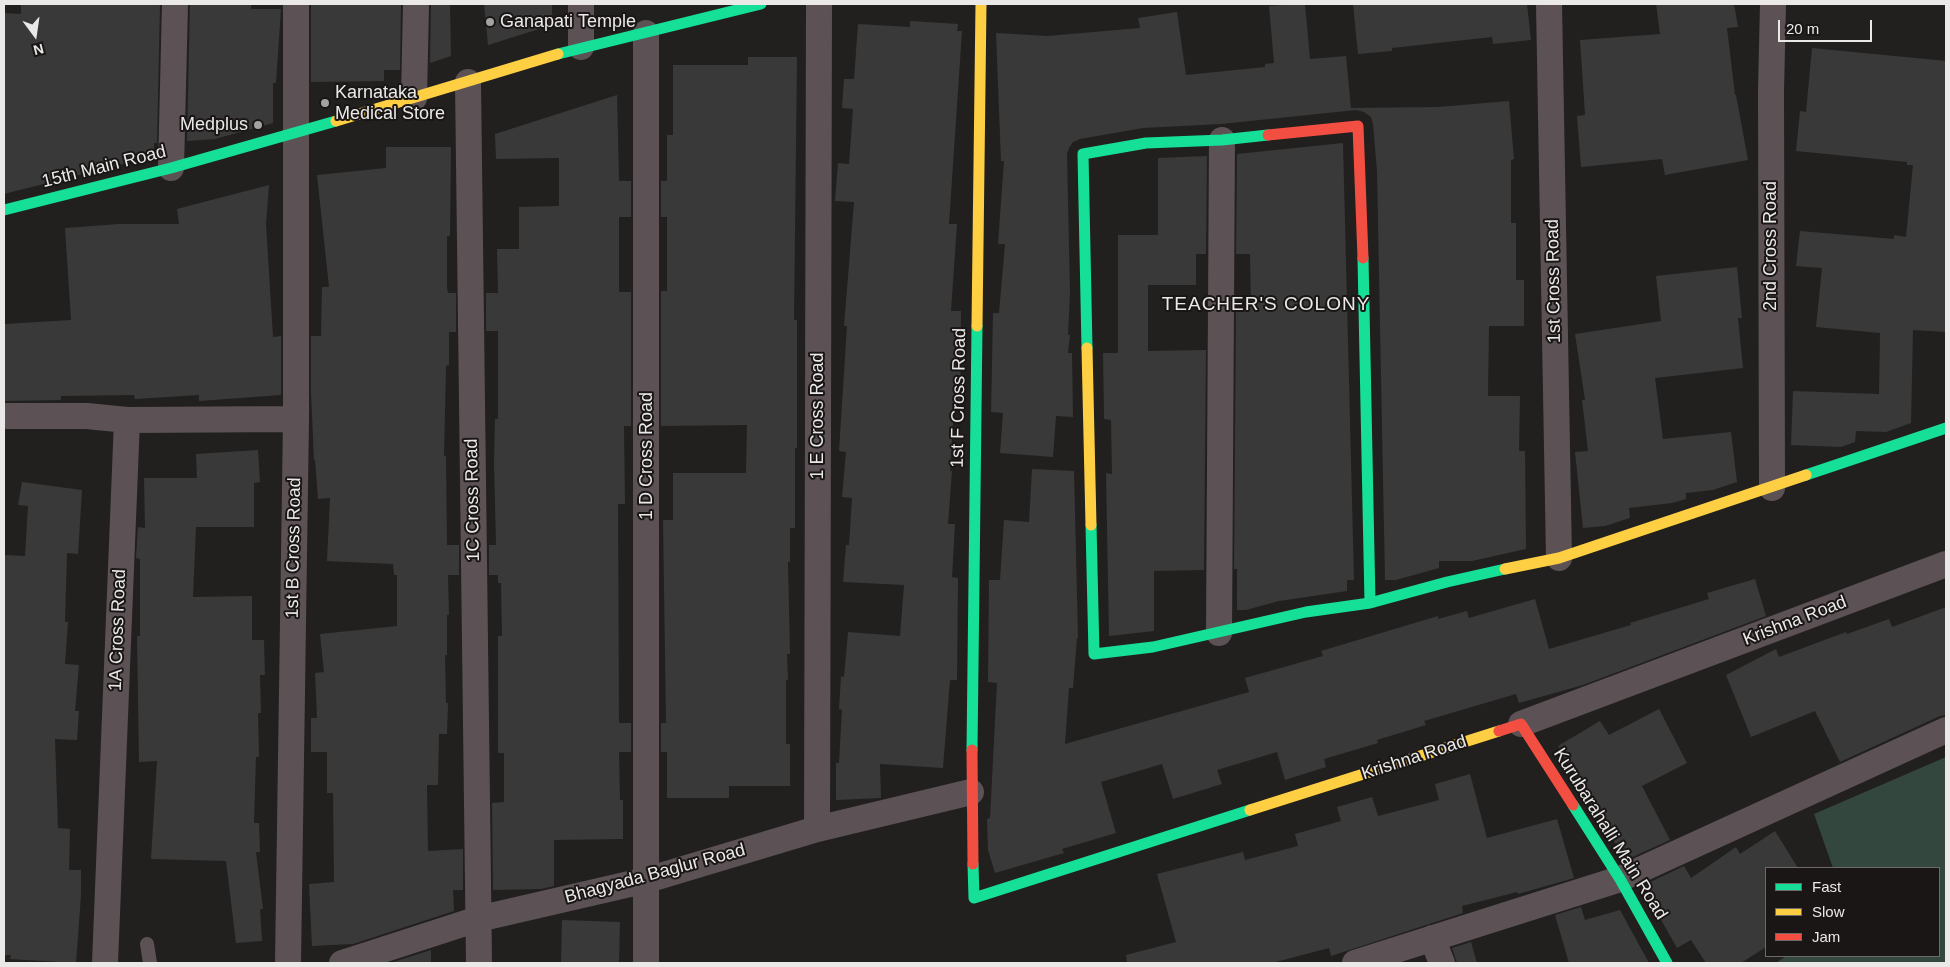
<!DOCTYPE html>
<html>
<head>
<meta charset="utf-8">
<style>
  body { margin:0 }
  #map { position:relative; width:1950px; height:967px; overflow:hidden; background:#21201f; font-family:Helvetica,sans-serif }
  canvas { display:block }
  .frame { position:absolute; inset:0; border:5px solid #eae9e8; pointer-events:none }
  .legend { position:absolute; left:1765px; top:867px; width:175px; height:90px; box-sizing:border-box; background:#191615; border:1px solid #6d6a69; margin:0; padding:6px 9px; list-style:none; font-size:15px; color:#eae9e8 }
  .legend li { display:flex; align-items:center; gap:10px; height:25px }
  .legend b { width:25px; border:1px solid #6d6a69 }
  .north { position:absolute; left:10px; top:10px; width:50px; height:50px; -webkit-text-stroke:4px #191615; paint-order:stroke; rotate:166deg; font-size:14px; font-weight:700; line-height:20px; text-align:center; color:#eae9e8 }
  .north::after { content:''; display:block; margin:auto; width:18px; height:22px; background:#eae9e8; clip-path:polygon(50% 0,100% 100%,50% 72%,0 100%) }
  .scale { position:absolute; left:1778px; top:20px; width:94px; height:22px; box-sizing:border-box; border:2px solid #eae9e8; border-top:0; padding-left:6px; font-size:15px; line-height:18px; white-space:nowrap; color:#eae9e8; -webkit-text-stroke:4px #191615; paint-order:stroke }
</style>
</head>
<body>
<div id="map">
<canvas width="1950" height="967"></canvas>
<div class="frame"></div>
<ul class="legend">
<li><b style="height:6px;background:#16e098"></b>Fast</li>
<li><b style="height:6px;background:#ffcf43"></b>Slow</li>
<li><b style="height:6px;background:#f24e42"></b>Jam</li>
</ul>
<div class="north">N</div>
<div class="scale">20 m</div>
</div>
<script>
const g = document.querySelector('canvas').getContext('2d');
g.lineJoin = 'round';
function fillPath(path, color) { g.fillStyle = color; g.fill(path, 'evenodd'); }
const toPath = rows => new Path2D(rows.map(r => 'M' + r).join(''));
function trace(path, color, width, dash) { g.strokeStyle = color; g.lineWidth = width; g.lineCap = dash ? 'butt' : 'round'; g.setLineDash(dash || []); g.stroke(path); }
function write(font, color, halo, rows, align = 'center') {
  g.font = font + ' Helvetica,sans-serif'; g.lineWidth = 4; g.setLineDash([]); g.textBaseline = 'middle'; g.strokeStyle = halo; g.fillStyle = color; for (const [text, x, y, turn = 0] of rows) {
    g.save(); g.translate(x, y); g.rotate((+turn || 0) * Math.PI / 180); g.textAlign = isNaN(turn) ? turn : align; if (halo) g.strokeText(text, 0, 0); g.fillText(text, 0, 0); g.restore();
  }
}
fillPath(toPath([
  [1946,757,1946,963,1776,963,1786,956,1939,956,1939,868,1833,868,1814,814]
]), '#34473e');
fillPath(toPath([
  [21,4,160,4,157,143,154,143,154,156,4,194,4,13,21,14],
  [190,4,251,4,251,9,281,9,276,83,273,83,273,123,215,139,187,141],
  [311,4,401,4,400,70,384,70,384,81,311,82],
  [431,4,450,4,451,56,430,63],
  [484,4,552,4,552,25,488,45],
  [1295,4,1305,4,1310,59,1346,56,1351,108,1438,107,1509,101,1514,159,1511,160,1511,223,1516,223,1516,280,1524,280,1524,326,1489,326,1488,396,1520,396,1519,451,1525,451,1526,549,1472,561,1439,561,1439,568,1396,580,1385,580,1377,171,1373,124,1371,117,1364,112,1356,110,1221,124,1143,128,1080,139,1073,142,1069,148,1067,154,1070,293,1068,335,1070,335,1068,353,1072,353,1073,417,1056,416,1053,457,1000,453,1003,413,991,412,993,313,999,313,1005,244,998,244,1004,161,1001,161,996,33,1047,36,1140,28,1138,18,1177,12,1186,75,1265,67,1265,64,1274,63,1269,6],
  [1353,4,1527,4,1531,40,1493,44,1492,37,1392,48,1392,51,1358,54],
  [1656,4,1734,4,1738,27,1727,28,1735,95,1736,95,1748,160,1665,175,1662,159,1581,167,1577,116,1585,115,1580,40,1660,34],
  [910,21,958,24,957,31,962,31,949,224,957,224,951,311,961,311,960,410,954,409,950,471,952,471,948,524,955,524,952,577,958,578,957,680,950,680,943,768,880,764,881,798,836,800,836,763,839,763,842,710,839,709,841,676,844,677,848,632,900,636,904,585,843,582,846,545,849,545,852,498,842,497,846,452,839,451,847,326,844,326,854,202,835,201,838,163,849,164,853,109,842,108,844,79,854,79,858,24,910,27],
  [1812,48,1946,61,1946,332,1913,330,1911,423,1886,432,1856,431,1855,442,1841,447,1791,445,1793,391,1879,394,1880,333,1816,327,1822,268,1796,266,1800,231,1894,239,1894,235,1906,237,1913,165,1907,165,1907,162,1796,151,1800,111,1806,112],
  [748,57,797,57,794,320,797,320,797,448,795,448,795,528,790,528,790,562,788,562,790,654,787,654,788,680,786,680,786,744,790,744,790,786,729,786,729,798,667,798,667,752,661,752,661,723,666,723,663,520,673,520,673,473,746,473,747,425,661,426,661,291,667,291,667,217,661,217,661,181,667,181,667,135,673,135,673,65,748,65],
  [617,95,619,181,631,181,631,217,619,217,619,292,631,292,631,426,624,426,625,504,618,504,619,723,631,723,631,752,619,752,620,800,623,800,623,839,554,840,554,886,541,889,493,890,492,803,504,802,504,753,498,753,498,636,502,636,501,583,498,583,498,575,489,575,489,545,496,545,494,462,495,419,498,419,498,331,486,331,486,293,498,293,497,249,519,249,519,207,559,206,559,158,496,159,495,134],
  [1343,143,1354,580,1347,580,1347,591,1279,601,1246,610,1237,610,1237,569,1234,569,1236,307,1251,307,1250,254,1236,254,1237,154],
  [386,147,451,147,450,236,447,236,447,288,448,293,456,293,456,332,449,332,449,365,446,366,444,456,446,456,447,545,459,545,459,575,448,575,449,615,447,615,447,655,445,655,446,703,448,703,447,734,439,734,438,785,427,785,428,851,463,849,463,890,453,890,454,911,353,944,312,946,309,884,334,882,333,793,327,793,327,752,311,752,311,718,317,718,315,673,324,672,320,634,397,626,397,575,394,575,393,564,327,561,330,498,318,499,315,460,314,460,311,393,311,336,321,336,322,287,329,287,317,175,386,168],
  [1207,156,1206,254,1196,254,1196,285,1148,285,1148,351,1206,350,1204,570,1154,571,1154,631,1109,636,1106,473,1112,474,1111,420,1104,419,1103,353,1118,353,1118,235,1158,235,1158,158],
  [269,185,266,224,273,337,281,336,281,395,199,401,199,395,135,399,134,395,61,396,61,400,4,401,4,324,71,320,65,228,119,224,179,224,177,209],
  [1737,267,1742,318,1738,318,1743,368,1655,378,1663,439,1731,432,1737,482,1713,490,1686,493,1686,499,1672,503,1629,508,1630,518,1605,526,1583,528,1575,452,1588,451,1582,400,1585,400,1575,334,1661,321,1656,276],
  [258,450,260,482,254,483,254,527,196,527,193,597,252,596,252,640,264,640,265,675,260,675,261,713,258,713,259,757,256,757,254,823,259,823,260,852,256,852,263,909,260,909,262,941,236,943,226,861,151,859,157,761,139,762,137,636,140,636,140,559,136,558,138,527,145,528,144,478,197,478,196,454],
  [1032,469,1074,471,1078,638,1077,638,1073,688,1069,688,1065,744,1249,692,1245,678,1323,656,1321,651,1438,616,1438,619,1467,611,1469,618,1535,599,1549,649,1631,625,1630,623,1709,599,1707,593,1755,579,1766,616,1583,685,1519,703,1516,694,1424,721,1426,725,1377,740,1378,743,1324,759,1326,767,1285,780,1277,752,1217,770,1222,784,1173,799,1162,764,1101,782,1116,833,1062,849,1064,853,995,873,988,850,987,819,990,818,997,683,988,682,989,580,1000,580,1004,520,1029,522],
  [22,482,82,490,78,554,67,553,65,622,68,622,65,664,79,665,75,711,79,711,77,740,55,739,58,828,70,829,69,870,81,870,81,895,76,963,10,959,11,955,4,955,4,555,25,556,28,506,18,505],
  [1946,607,1946,715,1940,716,1840,762,1815,711,1751,737,1726,675,1776,649,1779,657,1846,632,1847,634,1889,619,1892,627],
  [1659,709,1687,763,1642,786,1670,840,1626,860,1586,797,1558,746,1600,721,1609,735],
  [1470,774,1487,838,1557,819,1574,878,1518,894,1517,892,1462,906,1463,913,1331,956,1329,948,1272,963,1127,963,1126,955,1176,942,1157,874,1243,852,1245,860,1298,846,1295,834,1341,821,1337,807,1372,797,1378,816,1439,800,1435,784],
  [1775,831,1798,868,1766,868,1766,947,1741,963,1706,963,1691,940,1677,948,1642,886,1684,866,1691,878,1736,847,1740,854],
  [1581,907,1585,920,1620,910,1649,963,1569,963,1555,915],
  [562,920,620,922,619,963,561,963],
  [1471,942,1477,963,1457,963,1452,948],
  [431,950,431,963,390,963]
]), '#3a3939');
trace(toPath([
  [147,944,150,963]
]), '#5c5255', 14);
trace(toPath([
  [1549,4,1559,558],
  [646,33,646,963],
  [581,47,581,4],
  [468,82,479,963],
  [414,98,416,4],
  [171,168,175,4],
  [4,416,87,416,127,420,105,963],
  [127,420,296,419],
  [1772,488,1771,91,1773,4],
  [1219,633,1222,140],
  [1521,724,1946,564],
  [817,829,819,4],
  [1432,938,1442,963],
  [288,963,296,419,296,4],
  [342,963,478,919,647,880,817,829,971,792],
  [1355,963,1620,879,1946,730]
]), '#5c5255', 26);
trace(toPath([
  [558,54,761,4],
  [4,210,171,168,336,121],
  [1363,258,1370,603],
  [1087,348,1083,154,1146,143,1222,140,1268,135],
  [1806,475,1946,428],
  [1091,525,1094,654,1153,647,1306,612,1370,603,1447,582,1505,569],
  [972,750,977,326],
  [1573,805,1620,879,1667,963],
  [973,864,974,898,1250,810]
]), '#16e098', 11);
trace(toPath([
  [336,121,558,54],
  [977,326,981,4],
  [1087,348,1091,525],
  [1505,569,1559,558,1806,475],
  [1250,810,1499,731]
]), '#ffcf43', 11);
trace(toPath([
  [1268,135,1358,126,1363,258],
  [1499,731,1521,724,1573,805],
  [972,750,973,864]
]), '#f24e42', 11);
for (const [x, y, r, color] of [
  [490,22,5,"#a4a3a2"],
  [325,103,5,"#a4a3a2"],
  [258,125,5,"#a4a3a2"]
]) { const dot = new Path2D(); dot.arc(x, y, r, 0, 2 * Math.PI); g.fillStyle = color; g.fill(dot); trace(dot, '#191615', 2); }
write('18px', '#eae9e8', '#191615', [
  ["Ganapati Temple",500,22],
  ["Karnataka",335,93],
  ["Medical Store",335,114],
  ["Medplus",248,125,"right"]
], 'left');
write('18px', '#eae9e8', '#191615', [
  ["15th Main Road",104,167,-14],
  ["2nd Cross Road",1771,246,-90],
  ["1st Cross Road",1554,281,-91],
  ["1st F Cross Road",959,398,-89],
  ["1 E Cross Road",818,416,-90],
  ["1 D Cross Road",647,456,-90],
  ["1C Cross Road",473,500,-91],
  ["1st B Cross Road",294,548,-89],
  ["Krishna Road",1795,621,-21],
  ["1A Cross Road",118,630,-88],
  ["Krishna Road",1414,758,-18],
  ["Kurubarahalli Main Road",1610,834,58],
  ["Bhagyada Baglur Road",655,874,-15]
]);
g.letterSpacing = '1px';
write('19px', '#eae9e8', '#191615', [
  ["TEACHER'S COLONY",1266,305]
]);
g.letterSpacing = '0px';
</script>
</body>
</html>
